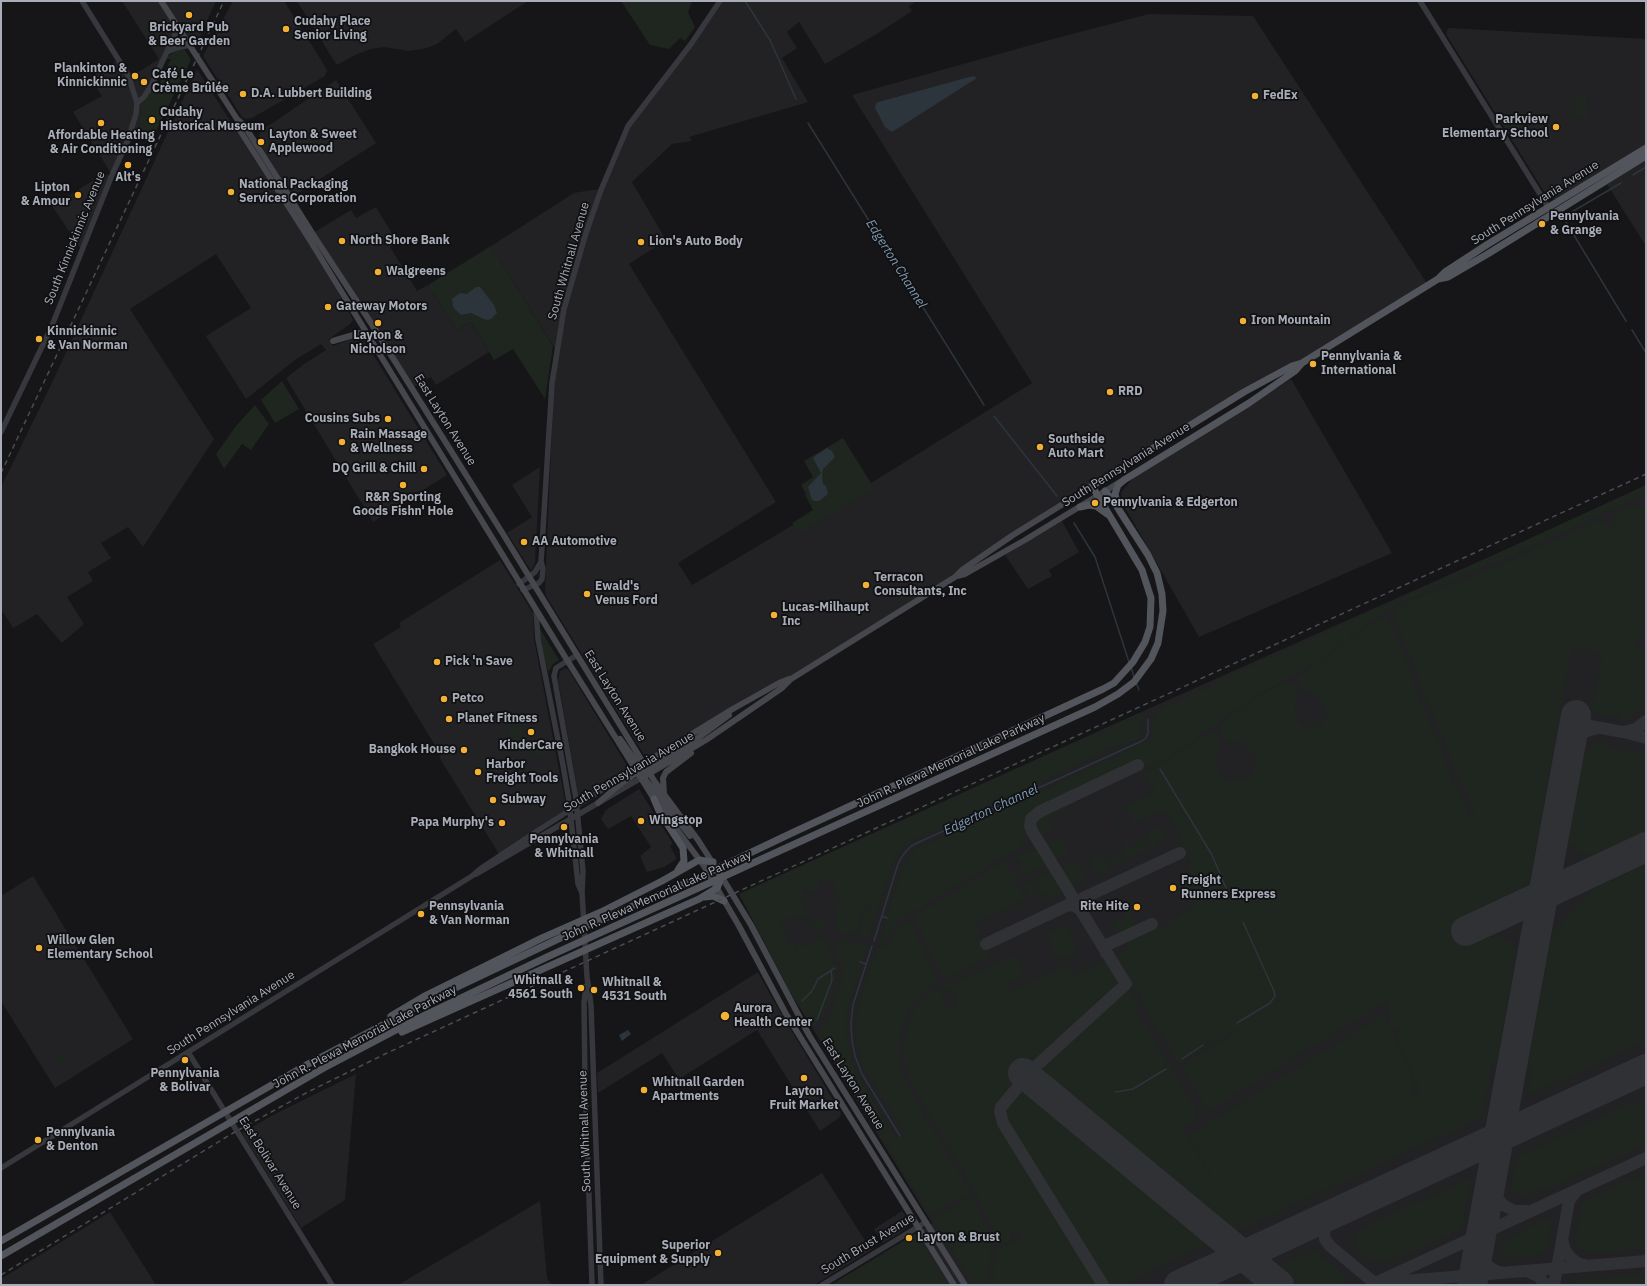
<!DOCTYPE html>
<html>
<head>
<meta charset="utf-8">
<style>
  body { margin:0 }
  #map { position:relative; width:1647px; height:1286px; overflow:hidden; background:#161618; font-family:"IBM Plex Sans",sans-serif }
  canvas { display:block }
  .frame { position:absolute; inset:0; border:2px solid #a8adb8; pointer-events:none }
</style>
</head>
<body>
<div id="map">
<canvas width="1647" height="1286"></canvas>
<div class="frame"></div>
</div>
<script>
const g = document.querySelector('canvas').getContext('2d');
g.lineJoin = 'round';
function fillPath(path, color) { g.fillStyle = color; g.fill(path, 'evenodd'); }
const toPath = rows => new Path2D(rows.map(r => 'M' + r).join(''));
function trace(path, color, width, dash) { g.strokeStyle = color; g.lineWidth = width; g.lineCap = dash ? 'butt' : 'round'; g.setLineDash(dash || []); g.stroke(path); }
function write(font, color, halo, rows, align = 'center') {
  g.font = font + ' "IBM Plex Sans",sans-serif'; g.lineWidth = 3.5; g.setLineDash([]); g.textBaseline = 'middle'; g.strokeStyle = halo; g.fillStyle = color; for (const [text, x, y, turn = 0] of rows) {
    g.save(); g.translate(x, y); g.rotate((+turn || 0) * Math.PI / 180); g.textAlign = isNaN(turn) ? turn : align; if (halo) g.strokeText(text, 0, 0); g.fillText(text, 0, 0); g.restore();
  }
}
fillPath(toPath([
  [122,1,216,1,193,51,179,28,151,86,173,96,150,143,131,135,83,252,52,206,102,175,112,175,73,112,102,96,90,78,119,59,129,78,159,59],
  [233,1,284,1,326,68,327,71,325,76,252,118,246,119,242,117,203,56],
  [297,1,528,1,465,42,456,29,437,44,427,48,409,51,384,47,371,49,355,55,339,64,336,64],
  [723,1,917,1,909,6,912,11,875,35,825,64,799,22,787,32,797,48,782,58,808,102,689,137,692,141,672,144,632,182,666,240,629,264,776,502,678,563,692,585,869,480,871,483,1032,383,852,95,1049,40,1149,14,1253,16,1428,285,1292,366,962,570,791,679,756,693,652,755,646,756,643,753,546,596,545,590,552,425,550,421,557,352,491,246,574,193,591,190,601,190,628,126,681,61],
  [1448,28,1646,39,1646,145,1560,196,1555,199,1548,198,1446,34],
  [197,69,326,271,351,316,353,320,350,324,329,339,333,346,359,336,363,338,447,475,373,522,286,378,304,364,326,350,321,344,295,360,246,399,206,336,251,308,216,254,130,309,214,439,143,547,128,527,101,543,111,558,88,572,93,581,67,597,84,624,62,643,37,614,13,628,1,609,1,487,50,387],
  [336,80,376,143,292,197,261,145,259,134,265,128],
  [1646,155,1646,246,1605,181],
  [376,207,397,242,390,247,417,291,428,285,457,330,471,322,489,352,436,385,431,377,412,388,313,233,351,210,356,218],
  [1291,379,1392,553,1199,637,1123,504,1121,492,1134,477],
  [540,467,535,563,531,571,507,533,532,517,512,485],
  [1646,487,1646,1285,831,1285,932,1223,795,1000,739,894,1139,713],
  [1062,521,1079,552,1049,570,1052,576,1028,589,1005,555],
  [500,560,533,613,534,639,566,806,563,812,523,837,499,854,439,757,441,755,373,644,401,627,399,623],
  [565,668,568,669,627,766,624,773,585,798,580,797,578,794,558,680,560,671],
  [639,789,673,844,670,846,677,859,664,867,647,872,640,856,651,847,631,816,608,829,601,819,606,810],
  [33,876,133,1039,55,1088,1,1001,1,896],
  [758,972,773,1000,840,1111,841,1115,839,1118,820,1131,757,1030,679,1079,662,1053,598,1093,597,1073],
  [356,1074,345,1200,301,1228,242,1133,275,1114],
  [822,1173,871,1250,814,1285,641,1285],
  [540,1201,547,1278,552,1285,398,1285],
  [902,1211,909,1221,907,1227,898,1234,883,1243,874,1229],
  [110,1212,156,1285,1,1285,1,1279]
]), '#222225');
fillPath(toPath([
  [621,1,692,1,688,12,695,27,685,41,680,38,669,49,650,45],
  [177,50,185,50,191,60,150,143,134,136,139,126,143,103,153,88,158,86,171,59,167,59,167,57],
  [1575,95,1587,96,1586,106,1574,105],
  [1519,107,1524,115,1523,129,1516,133,1505,116],
  [1574,107,1588,107,1587,117,1574,117],
  [491,246,553,346,545,399,513,349,494,360,471,322,457,330,428,285],
  [282,381,299,409,275,423,261,400],
  [255,405,269,424,251,450,242,444,224,469,216,454,236,426],
  [843,438,874,488,798,535,798,529,792,523,813,510,805,495,806,494,801,485,813,477,804,461],
  [1646,485,1646,494,1504,559,1400,603,1371,621,1317,662,1251,699,1196,738,1158,763,1142,769,1138,762,1035,811,1030,814,1027,820,1026,837,1016,849,900,920,894,925,885,941,882,943,879,942,903,865,910,854,918,848,1122,754,1129,750,1130,748,1145,742,1150,742,1153,731,1153,717,1156,715,1157,711,1164,707,1167,703,1170,705,1176,703,1197,691,1202,691,1212,686,1217,681,1258,662,1300,644],
  [1636,504,1639,509,1646,506,1646,630,1635,644,1646,654,1646,698,1641,699,1642,706,1635,715,1627,719,1621,719,1617,713,1610,717,1591,713,1602,653,1572,648,1530,880,1523,887,1458,918,1471,945,1492,936,1500,936,1511,942,1516,953,1498,1058,1492,1062,1482,1114,1476,1120,1242,1229,1238,1222,1235,1224,1238,1230,1232,1232,1043,1075,1043,1068,1048,1062,1129,989,1138,1005,1135,1009,1198,1112,1198,1117,1181,1128,1211,1176,1212,1175,1189,1135,1383,1015,1392,1028,1394,1032,1392,1034,1394,1035,1416,1086,1414,1085,1411,1087,1413,1091,1411,1093,1413,1094,1420,1090,1396,1033,1400,1030,1396,1031,1386,1013,1392,1009,1386,1001,1212,1109,1207,1109,1181,1067,1239,1030,1237,1028,1233,1031,1179,1064,1115,957,1128,949,1125,942,1160,925,1162,929,1193,905,1179,873,1175,875,1174,873,1179,871,1184,882,1192,878,1187,867,1191,864,1177,832,1164,810,1134,823,1126,808,1117,813,1121,822,1114,826,1113,824,1118,822,1115,816,1113,817,1112,816,1116,814,1115,811,1155,792,1152,785,1150,786,1143,772,1156,767,1159,764,1160,765,1210,732,1215,733,1221,744,1215,760,1217,769,1222,776,1226,780,1233,782,1248,779,1256,767,1257,759,1255,754,1245,745,1237,742,1231,743,1224,739,1219,730,1220,725,1260,696,1285,683,1290,682,1295,686,1297,693,1294,709,1296,719,1301,724,1309,727,1318,725,1323,723,1327,714,1325,706,1320,700,1304,689,1299,681,1299,677,1383,616,1388,617,1390,620,1448,768,1471,815,1475,813,1450,759,1394,618,1395,611,1399,607,1426,594,1498,566,1598,520,1605,522,1608,528,1616,524,1612,517,1616,512],
  [539,627,559,660,552,665,550,670,548,671,542,649],
  [1139,713,1141,716,1142,730,1138,740,1115,747,907,843,899,851,893,863,868,939,856,934,860,930,866,909,870,909,871,907,868,906,868,903,866,903,857,931,851,934,842,934,840,932,837,932,836,930,838,927,836,925,835,912,839,900,834,886,835,883,831,880,827,880,821,882,816,889,809,892,805,889,806,892,802,894,803,896,801,902,803,907,807,910,810,918,815,921,820,920,824,921,826,926,819,930,815,930,810,926,807,919,802,917,794,919,791,917,788,918,781,922,781,925,788,940,795,948,796,953,798,951,798,945,804,946,820,937,824,939,833,960,837,974,831,997,823,1016,816,1025,813,1026,810,1024,790,992,739,894],
  [517,725,517,727,521,726,523,738,522,739,522,741,516,745,507,727],
  [542,741,544,754,532,757,530,743],
  [1596,743,1601,743,1608,745,1608,749,1613,750,1613,748,1645,755,1643,757,1646,760,1646,831,1598,853,1589,855,1581,853,1575,848,1570,840,1570,831,1584,751,1589,751,1591,747],
  [1066,803,1069,804,1074,816,1072,817,1067,807,1059,811,1063,822,1062,823,1057,814,1048,818,1054,830,1040,837,1035,824,1037,818],
  [1160,827,1166,842,1161,842,1159,839,1157,840,1159,843,1156,844,1157,846,1153,848,1148,844,1146,845,1147,848,1144,850,1145,852,1142,853,1141,851,1138,852,1137,850,1135,850,1136,853,1134,855,1135,857,1131,859,1129,856,1127,858,1125,854,1123,855,1124,859,1121,860,1123,863,1118,865,1117,862,1114,863,1112,860,1110,861,1112,865,1109,866,1110,869,1097,875,1093,867,1089,869,1090,864,1088,860,1102,854,1106,860,1114,856,1111,850,1113,849,1117,856,1126,851,1123,844,1127,842,1131,849,1139,845,1135,838,1139,837,1142,842,1149,839,1146,833],
  [1059,837,1061,840,1067,837,1068,838,1062,841,1065,847,1068,846,1068,847,1066,849,1068,854,1055,860,1045,845],
  [1028,850,1039,852,1046,863,1044,866,1022,876,1019,871,1023,869,1019,860,1014,862,1012,857],
  [1008,859,1011,863,1006,866,1010,874,1015,872,1017,878,1015,880,1018,886,1021,886,1023,891,1021,892,1022,894,1024,893,1026,896,1028,895,1026,892,1029,891,1028,889,1026,890,1023,885,1030,881,1034,886,1031,887,1034,892,1040,889,1038,884,1036,885,1034,879,1050,872,1052,873,1064,892,1049,899,1044,891,975,923,989,958,943,979,915,919,915,916],
  [1076,859,1082,871,1085,871,1082,873,1086,881,1072,888,1060,869],
  [1646,864,1646,1041,1527,1096,1532,1069,1528,1063,1552,935,1593,889],
  [1125,900,1136,924,1134,926,1118,934,1113,924,1126,917,1120,904],
  [907,921,911,923,938,982,917,999,904,1021,898,1046,901,1069,907,1084,970,1192,930,1216,818,1033,828,1018,843,976,836,950,836,943,838,942,844,941,867,945,862,962,860,962,862,963,848,1008,846,1026,848,1045,854,1067,853,1069,855,1071,890,1129,895,1137,898,1138,903,1135,904,1132,863,1066,856,1043,855,1027,859,1003,877,948,882,948,888,945,899,927],
  [1065,925,1067,929,1066,930,1068,930,1078,950,1058,960,1046,933],
  [1015,955,1024,975,1009,983,1012,990,1067,964,1073,976,1104,960,1116,979,1116,984,1113,990,1032,1063,991,1112,1097,1285,994,1285,993,1273,996,1249,1007,1246,1021,1237,1016,1229,1010,1232,1012,1240,1002,1245,996,1245,992,1227,975,1192,912,1084,904,1062,903,1047,906,1029,912,1014,923,1000,941,987,944,994,941,997,946,1008,949,1007,952,1010,955,1009,954,1005,957,1002,951,990,947,991,944,984,953,980,955,983],
  [63,1053,67,1059,59,1064,56,1058],
  [1025,1091,1032,1093,1211,1243,1120,1285,1109,1285,1007,1120,1006,1114,1008,1107,1019,1094],
  [1640,1102,1646,1104,1646,1144,1570,1179,1526,1195,1518,1195,1511,1190,1515,1163,1520,1155,1632,1103],
  [1646,1174,1646,1249,1592,1253,1587,1253,1580,1250,1576,1244,1575,1239,1581,1206,1584,1201,1619,1184],
  [1471,1178,1463,1224,1456,1231,1389,1262,1380,1262,1368,1260,1361,1255,1355,1248,1354,1237,1360,1229],
  [972,1195,987,1228,990,1238,991,1252,989,1273,989,1285,974,1285,933,1220],
  [1545,1218,1550,1219,1551,1224,1548,1244,1543,1252,1537,1255,1509,1258,1503,1253,1500,1247,1502,1242],
  [913,1236,919,1239,948,1285,831,1285],
  [1316,1252,1345,1275,1347,1279,1345,1282,1340,1285,1295,1285,1281,1273,1279,1266,1308,1253],
  [1646,1274,1646,1285,1569,1285,1576,1280],
  [1255,1278,1263,1285,1240,1285]
]), '#1e261f');
fillPath(toPath([
  [973,76,977,78,892,132,885,127,875,108,876,103,882,101],
  [476,287,480,287,494,305,497,313,491,319,486,320,471,313,461,315,453,307,452,299,460,293,467,294],
  [827,448,832,451,835,457,823,469,822,475,823,484,826,486,828,494,819,501,815,501,812,500,808,487,821,473,813,458,815,456],
  [628,1030,631,1034,622,1041,619,1035]
]), '#2c353c');
trace(toPath([
  [745,1,770,40,796,99],
  [808,123,984,405],
  [1633,175,1646,167],
  [1570,213,1621,183],
  [1566,222,1626,321],
  [1632,330,1646,353],
  [994,416,1057,496],
  [1074,523,1095,557,1129,662],
  [1131,667,1134,677],
  [1136,682,1139,690],
  [1160,769,1212,855,1226,888],
  [882,916,887,918],
  [874,941,898,864,903,855,910,847,917,843,1142,741,1146,738,1148,733,1148,719],
  [872,946,853,1005,851,1024,852,1040,855,1056,862,1074,900,1136],
  [860,962,866,964],
  [802,1001,812,991,818,979,835,968],
  [817,1020,831,983,832,979,831,970],
  [1237,1023,1270,1003,1275,996,1274,991,1243,922],
  [1182,1059,1203,1045],
  [1116,1092,1133,1089,1166,1069]
]), '#2c353c', 1.5);
trace(toPath([
  [1574,723,1623,732,1636,729,1646,721],
  [1624,732,1646,738],
  [1568,757,1571,746,1577,737,1584,732,1597,728],
  [1080,910,1080,903,1083,898,1180,853],
  [986,944,1068,905,1075,906,1079,909],
  [1106,953,1106,948,1109,944,1152,924],
  [1642,1071,1646,1077],
  [1018,1087,1028,1083,1037,1085],
  [1493,1173,1480,1250,1483,1259,1488,1266,1496,1271,1503,1273],
  [1492,1185,1495,1195,1503,1205,1515,1211,1527,1211],
  [1375,1194,1373,1197,1332,1216,1326,1223,1324,1233,1325,1239,1330,1246,1377,1285],
  [1562,1239,1565,1250,1569,1256,1577,1263,1587,1266],
  [1529,1272,1538,1276,1546,1285],
  [1379,1283,1646,1261],
  [1103,1285,1003,1123,1000,1111,1001,1107,1034,1068,1126,984,1032,831,1030,826,1031,819,1039,812,1138,765],
  [1182,1285,1187,1282],
  [1371,1285,1646,1158],
  [1554,1285,1569,1201,1577,1190]
]), '#303135', 12);
trace(toPath([
  [1466,931,1646,847],
  [1023,1073,1279,1285],
  [1179,1285,1646,1069],
  [1472,1285,1576,715]
]), '#303135', 30);
trace(toPath([
  [1420,1,1550,210],
  [167,52,176,48,190,45],
  [137,103,144,97,151,86,178,28],
  [1,432,51,328,112,175,128,140,136,114,137,103,128,75,82,1],
  [519,584,535,572,541,562],
  [523,590,539,583,542,579,543,568,541,562,552,383,564,309,586,233,601,190,628,126,691,44,720,1],
  [536,610,538,639,563,765,569,801,578,884,581,891],
  [577,655,556,668,554,676,576,799,583,871,582,892,587,977,591,1005,601,1285],
  [476,874,641,778],
  [586,986,584,1003,585,1081,592,1285],
  [188,1052,332,1285],
  [1,1168,472,876,480,869,537,831,635,769],
  [822,1285,926,1222]
]), '#37383d', 5.5);
trace(toPath([
  [161,1,237,119,244,125,316,239,371,323,503,534,655,782,698,840,714,865],
  [240,123,239,129,311,242,567,660,654,799,704,866,739,926,786,1014,954,1285],
  [333,341,360,333,366,335],
  [957,576,965,574,1025,540,1120,482],
  [620,739,641,769],
  [635,769,731,710,779,683,789,679],
  [641,774,690,836],
  [647,775,706,740,782,688,791,679,955,577,962,570,1013,535,1092,486],
  [641,778,642,774,647,769,695,740,729,715],
  [664,794,663,778,666,772,691,753],
  [598,803,619,785,639,771],
  [720,874,751,925,809,1035,965,1285]
]), '#45474d', 6);
trace(toPath([
  [1438,279,1448,277,1486,255,1646,156],
  [1105,491,1118,508],
  [1080,507,1089,505,1096,506,1107,514],
  [654,799,659,811,683,848,684,861,678,870],
  [705,897,713,896,724,901],
  [391,1016,423,997,542,938,601,912,662,881,699,860,713,862],
  [402,1032,699,899,717,888,720,881,720,874],
  [1,1241,308,1064,436,997,573,932,693,880,794,832,1103,689,1114,683,1133,662,1145,642,1150,627,1151,598,1142,570,1092,486,1244,392,1292,366,1302,363],
  [1,1256,322,1069,417,1019,547,957,1095,707,1118,694,1134,682,1151,659,1158,643,1163,611,1162,594,1157,573,1148,555,1119,510,1115,494,1118,485,1124,480,1249,403,1295,371,1302,363,1438,279,1445,272,1488,244,1646,148]
]), '#53555c', 7);
trace(toPath([
  [1,473,224,1],
  [1,1275,233,1133,306,1093,387,1053,1646,474]
]), '#4a4c52', 1.5, [5, 4]);
for (const [x, y, r, color] of [
  [189,15,4,"#f2b134"],
  [286,29,4,"#f2b134"],
  [135,76,4,"#f2b134"],
  [144,82,4,"#f2b134"],
  [243,94,4,"#f2b134"],
  [1255,96,4,"#f2b134"],
  [152,120,4,"#f2b134"],
  [101,123,4,"#f2b134"],
  [1556,127,4,"#f2b134"],
  [261,142,4,"#f2b134"],
  [128,165,4,"#f2b134"],
  [231,192,4,"#f2b134"],
  [78,195,4,"#f2b134"],
  [1542,224,4,"#f2b134"],
  [342,241,4,"#f2b134"],
  [641,242,4,"#f2b134"],
  [378,272,4,"#f2b134"],
  [328,307,4,"#f2b134"],
  [1243,321,4,"#f2b134"],
  [378,323,4,"#f2b134"],
  [39,339,4,"#f2b134"],
  [1313,364,4,"#f2b134"],
  [1110,392,4,"#f2b134"],
  [388,419,4,"#f2b134"],
  [342,442,4,"#f2b134"],
  [1040,447,4,"#f2b134"],
  [424,469,4,"#f2b134"],
  [403,485,4,"#f2b134"],
  [1095,503,4,"#f2b134"],
  [524,542,4,"#f2b134"],
  [866,585,4,"#f2b134"],
  [587,594,4,"#f2b134"],
  [774,615,4,"#f2b134"],
  [437,662,4,"#f2b134"],
  [444,699,4,"#f2b134"],
  [449,719,4,"#f2b134"],
  [531,732,4,"#f2b134"],
  [464,750,4,"#f2b134"],
  [478,772,4,"#f2b134"],
  [493,800,4,"#f2b134"],
  [641,821,4,"#f2b134"],
  [502,823,4,"#f2b134"],
  [564,827,4,"#f2b134"],
  [1173,888,4,"#f2b134"],
  [1137,907,4,"#f2b134"],
  [421,914,4,"#f2b134"],
  [39,948,4,"#f2b134"],
  [581,988,4,"#f2b134"],
  [594,990,4,"#f2b134"],
  [725,1016,5,"#f2b134"],
  [185,1060,4,"#f2b134"],
  [804,1078,4,"#f2b134"],
  [644,1090,4,"#f2b134"],
  [38,1140,4,"#f2b134"],
  [909,1238,4,"#f2b134"],
  [718,1253,4,"#f2b134"]
]) { const dot = new Path2D(); dot.arc(x, y, r, 0, 2 * Math.PI); g.fillStyle = color; g.fill(dot); trace(dot, '#111113', 1.5); }
write('bold 12px', '#a8adb8', '#111113', [
  ["Cudahy Place",294,22],
  ["Senior Living",294,36],
  ["Brickyard Pub",189,28,"center"],
  ["& Beer Garden",189,42,"center"],
  ["Plankinton &",127,69,"right"],
  ["Kinnickinnic",127,83,"right"],
  ["Café Le",152,75],
  ["Crème Brûlée",152,89],
  ["D.A. Lubbert Building",251,94],
  ["FedEx",1263,96],
  ["Cudahy",160,113],
  ["Historical Museum",160,127],
  ["Parkview",1548,120,"right"],
  ["Elementary School",1548,134,"right"],
  ["Layton & Sweet",269,135],
  ["Applewood",269,149],
  ["Affordable Heating",101,136,"center"],
  ["& Air Conditioning",101,150,"center"],
  ["Alt's",128,178,"center"],
  ["National Packaging",239,185],
  ["Services Corporation",239,199],
  ["Lipton",70,188,"right"],
  ["& Amour",70,202,"right"],
  ["Pennylvania",1550,217],
  ["& Grange",1550,231],
  ["North Shore Bank",350,241],
  ["Lion's Auto Body",649,242],
  ["Walgreens",386,272],
  ["Gateway Motors",336,307],
  ["Iron Mountain",1251,321],
  ["Kinnickinnic",47,332],
  ["& Van Norman",47,346],
  ["Layton &",378,336,"center"],
  ["Nicholson",378,350,"center"],
  ["Pennylvania &",1321,357],
  ["International",1321,371],
  ["RRD",1118,392],
  ["Cousins Subs",380,419,"right"],
  ["Rain Massage",350,435],
  ["& Wellness",350,449],
  ["Southside",1048,440],
  ["Auto Mart",1048,454],
  ["DQ Grill & Chill",416,469,"right"],
  ["R&R Sporting",403,498,"center"],
  ["Goods Fishn' Hole",403,512,"center"],
  ["Pennylvania & Edgerton",1103,503],
  ["AA Automotive",532,542],
  ["Terracon",874,578],
  ["Consultants, Inc",874,592],
  ["Ewald's",595,587],
  ["Venus Ford",595,601],
  ["Lucas-Milhaupt",782,608],
  ["Inc",782,622],
  ["Pick 'n Save",445,662],
  ["Petco",452,699],
  ["Planet Fitness",457,719],
  ["KinderCare",531,746,"center"],
  ["Bangkok House",456,750,"right"],
  ["Harbor",486,765],
  ["Freight Tools",486,779],
  ["Subway",501,800],
  ["Wingstop",649,821],
  ["Papa Murphy's",494,823,"right"],
  ["Pennylvania",564,840,"center"],
  ["& Whitnall",564,854,"center"],
  ["Freight",1181,881],
  ["Runners Express",1181,895],
  ["Pennsylvania",429,907],
  ["& Van Norman",429,921],
  ["Rite Hite",1129,907,"right"],
  ["Willow Glen",47,941],
  ["Elementary School",47,955],
  ["Whitnall &",573,981,"right"],
  ["4561 South",573,995,"right"],
  ["Whitnall &",602,983],
  ["4531 South",602,997],
  ["Aurora",734,1009],
  ["Health Center",734,1023],
  ["Pennylvania",185,1074,"center"],
  ["& Bolivar",185,1088,"center"],
  ["Whitnall Garden",652,1083],
  ["Apartments",652,1097],
  ["Layton",804,1092,"center"],
  ["Fruit Market",804,1106,"center"],
  ["Pennylvania",46,1133],
  ["& Denton",46,1147],
  ["Layton & Brust",917,1238],
  ["Superior",710,1246,"right"],
  ["Equipment & Supply",710,1260,"right"]
], 'left');
write('12px', '#a8adb8', '#111113', [
  ["South Pennsylvania Avenue",1535,203,-32],
  ["South Kinnickinnic Avenue",75,238,-68],
  ["South Whitnall Avenue",569,261,-74],
  ["East Layton Avenue",445,420,58],
  ["South Pennsylvania Avenue",1126,465,-32],
  ["East Layton Avenue",615,696,58],
  ["John R. Plewa Memorial Lake Parkway",951,761,-25],
  ["South Pennsylvania Avenue",629,772,-30],
  ["John R. Plewa Memorial Lake Parkway",657,896,-24],
  ["South Pennsylvania Avenue",231,1013,-32],
  ["John R. Plewa Memorial Lake Parkway",365,1037,-28],
  ["East Layton Avenue",853,1084,58],
  ["South Whitnall Avenue",585,1131,-92],
  ["East Bolivar Avenue",270,1163,58],
  ["South Brust Avenue",868,1244,-31]
]);
write('italic 13px', '#7f9bb3', '#111113', [
  ["Edgerton Channel",896,264,58],
  ["Edgerton Channel",991,810,-25]
]);
</script>
</body>
</html>
